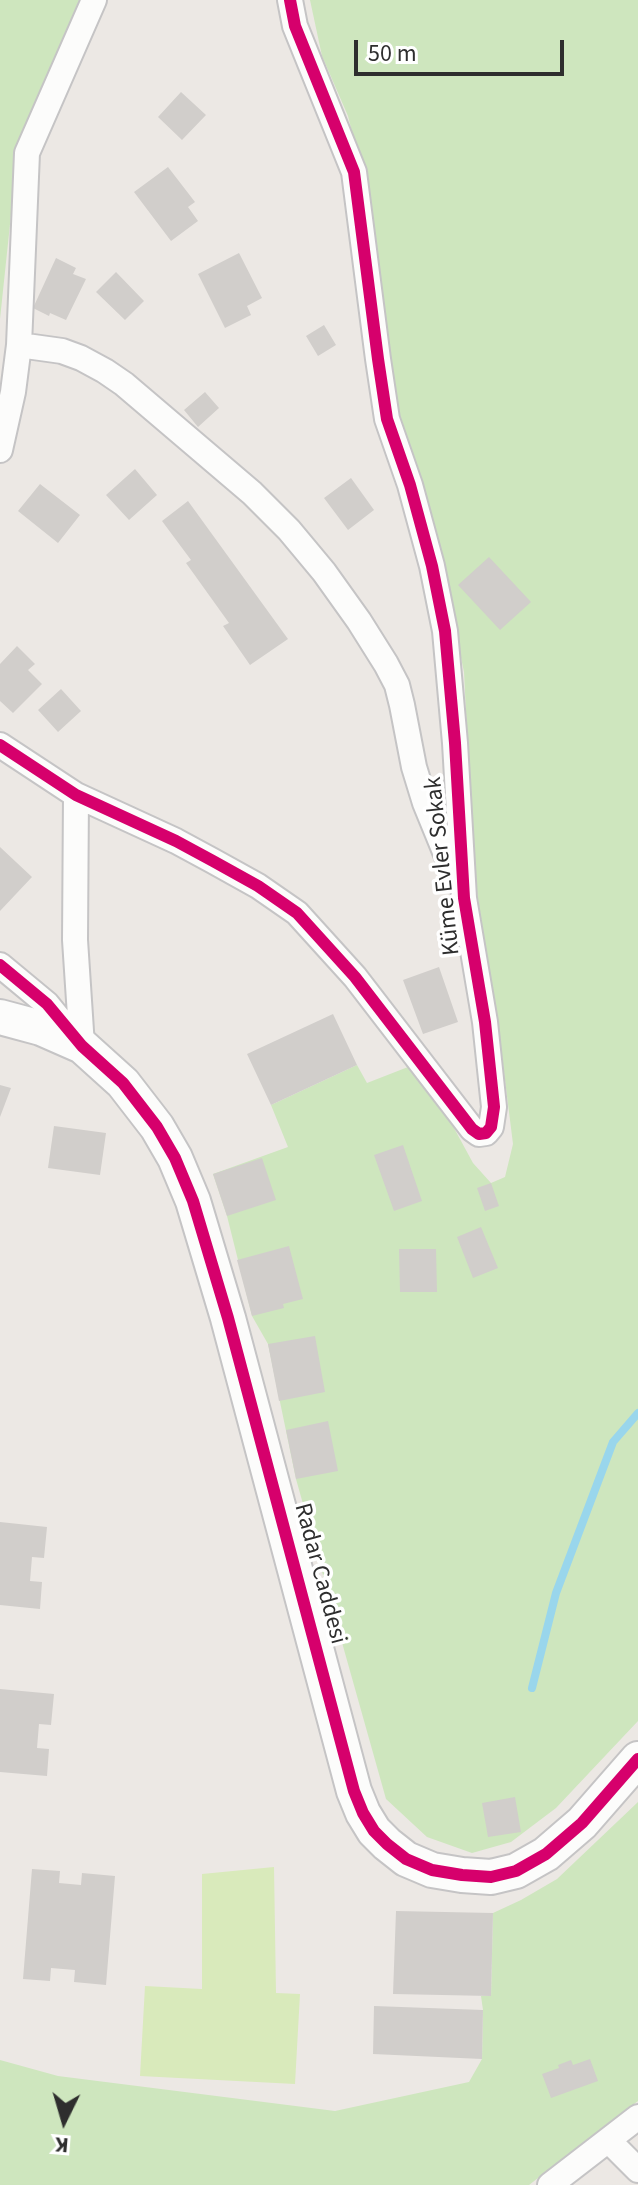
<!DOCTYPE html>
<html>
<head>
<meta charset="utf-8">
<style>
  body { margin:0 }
  #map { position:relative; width:638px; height:2185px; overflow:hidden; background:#ece8e4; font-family:"Source Sans 3",sans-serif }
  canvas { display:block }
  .north { position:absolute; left:24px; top:2081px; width:80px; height:80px; -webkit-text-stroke:6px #fff; paint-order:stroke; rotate:185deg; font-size:22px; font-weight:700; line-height:32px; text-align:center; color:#2e2e2e }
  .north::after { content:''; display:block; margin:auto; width:28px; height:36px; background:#2e2e2e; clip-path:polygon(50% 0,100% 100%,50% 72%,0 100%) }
  .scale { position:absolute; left:354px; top:40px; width:210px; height:36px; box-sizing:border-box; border:4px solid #2e2e2e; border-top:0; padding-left:10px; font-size:24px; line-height:28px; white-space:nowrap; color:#2e2e2e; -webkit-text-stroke:6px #fff; paint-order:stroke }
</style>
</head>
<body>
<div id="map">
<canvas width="638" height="2185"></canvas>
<div class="north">K</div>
<div class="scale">50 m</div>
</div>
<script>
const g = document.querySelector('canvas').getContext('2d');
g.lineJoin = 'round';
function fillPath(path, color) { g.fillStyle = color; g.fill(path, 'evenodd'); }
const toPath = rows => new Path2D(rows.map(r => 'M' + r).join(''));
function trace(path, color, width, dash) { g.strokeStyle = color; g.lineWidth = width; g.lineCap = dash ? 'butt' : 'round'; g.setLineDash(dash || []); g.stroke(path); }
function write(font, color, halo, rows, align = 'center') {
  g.font = font + ' "Source Sans 3",sans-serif'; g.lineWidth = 7; g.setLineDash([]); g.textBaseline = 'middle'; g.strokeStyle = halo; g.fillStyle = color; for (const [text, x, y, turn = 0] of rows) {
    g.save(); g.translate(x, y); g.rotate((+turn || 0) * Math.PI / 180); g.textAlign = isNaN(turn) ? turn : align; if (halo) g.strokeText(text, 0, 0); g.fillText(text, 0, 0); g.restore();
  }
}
fillPath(toPath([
  [0,0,79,0,17,158,0,319],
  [310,0,638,0,638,1721,556,1808,511,1842,472,1853,427,1837,386,1799,296,1479,268,1344,252,1316,227,1216,213,1174,288,1147,271,1105,357,1065,367,1083,408,1067,442,1106,473,1163,491,1183,505,1177,513,1144,501,1048,474,873,464,672,447,591,395,407,369,200,348,116,322,56],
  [638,1802,638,2101,529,2185,0,2185,0,2060,58,2076,335,2111,469,2082,482,2059,483,2010,481,1996,491,1996,493,1913,521,1900,557,1879]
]), '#cee6be');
fillPath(toPath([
  [274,1867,276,1993,300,1994,295,2084,140,2076,145,1986,202,1989,202,1874]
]), '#d9eabb');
trace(toPath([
  [532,1688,556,1593,613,1442,638,1413]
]), '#99d6ec', 8);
fillPath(toPath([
  [181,92,206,115,182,140,158,117],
  [168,167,195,202,188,207,198,221,171,241,134,192],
  [239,253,262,298,247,306,251,315,225,328,198,274],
  [56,258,76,268,73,274,86,279,66,320,50,313,49,316,33,308],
  [116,272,144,301,125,320,96,292],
  [324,325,336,345,318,356,306,336],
  [205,392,219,408,198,427,184,410],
  [135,469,157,495,129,520,106,495],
  [351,478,374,510,348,530,324,498],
  [40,484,80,515,58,543,18,511],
  [188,501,288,639,250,665,223,626,229,623,186,563,191,560,162,521],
  [489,557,531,602,500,630,458,585],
  [17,646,35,664,28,670,42,684,13,713,0,701,0,664],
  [61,689,81,711,58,732,38,710],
  [0,847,32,877,0,911],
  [439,967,458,1022,423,1034,403,980],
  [333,1014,357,1065,271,1105,247,1054],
  [0,1085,11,1088,0,1117],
  [54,1126,106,1133,100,1175,48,1168],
  [403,1145,422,1201,394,1211,374,1155],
  [262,1158,276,1200,227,1216,213,1174],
  [491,1183,499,1206,485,1211,477,1188],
  [481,1227,498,1268,473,1278,457,1237],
  [289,1246,303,1299,283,1304,284,1308,252,1316,237,1260],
  [399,1249,436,1249,437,1292,400,1292],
  [315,1336,325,1392,279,1401,268,1344],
  [328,1421,338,1471,296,1479,286,1430],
  [0,1522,47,1527,44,1558,32,1557,30,1581,42,1582,40,1609,0,1605],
  [0,1689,54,1694,51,1725,39,1724,37,1748,49,1749,47,1776,0,1772],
  [515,1797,521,1832,488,1837,482,1803],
  [32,1869,60,1871,59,1883,81,1885,82,1873,115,1876,106,1985,74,1982,75,1970,51,1968,50,1981,23,1979],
  [396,1911,493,1913,491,1996,393,1994],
  [374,2006,483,2010,482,2059,373,2054],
  [590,2059,598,2081,551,2098,542,2074,559,2068,558,2065,571,2060,573,2065]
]), '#d1cecb');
const street = toPath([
  [19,345,62,351,81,358,105,371,124,384,252,493,289,530,324,572,359,621,386,664,397,685,402,705,414,767,425,803,457,881],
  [0,450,13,392,19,345,27,153,94,0],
  [0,745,76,795,176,841,213,861,258,886,297,913,355,977,472,1129,479,1134,486,1133,491,1127,494,1107,485,1022,464,898,455,743,445,631,432,566,410,485,387,419,378,359,354,172,295,26,290,0],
  [76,795,75,940,82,1046],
  [0,965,47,1004,78,1042],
  [609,2141,638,2170],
  [550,2185,638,2117]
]);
const secondary = toPath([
  [0,1017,41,1028,82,1046,123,1083,157,1127,175,1158,193,1201,228,1318,354,1791,363,1813,374,1831,387,1844,406,1859,432,1870,462,1875,491,1877,516,1871,546,1854,582,1823,638,1759]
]);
trace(street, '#c5c4c5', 28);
trace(secondary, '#c5c4c5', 38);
trace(street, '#fcfcfb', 24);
trace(secondary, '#fcfcfb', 34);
trace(toPath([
  [0,745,76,795,176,841,213,861,258,886,297,913,355,977,472,1129,479,1134,486,1133,491,1127,494,1107,485,1022,464,898,455,743,445,631,432,566,410,485,387,419,378,359,354,172,295,26,290,0],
  [0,965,47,1004,82,1046,123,1083,157,1127,175,1158,193,1201,228,1318,354,1791,363,1813,374,1831,387,1844,406,1859,432,1870,462,1875,491,1877,516,1871,546,1854,582,1823,638,1759]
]), '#d6006c', 12);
write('24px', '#2e2e2e', '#fff', [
  ["Küme Evler Sokak",444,866,-96],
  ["Radar Caddesi",319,1574,75]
]);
</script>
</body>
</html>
